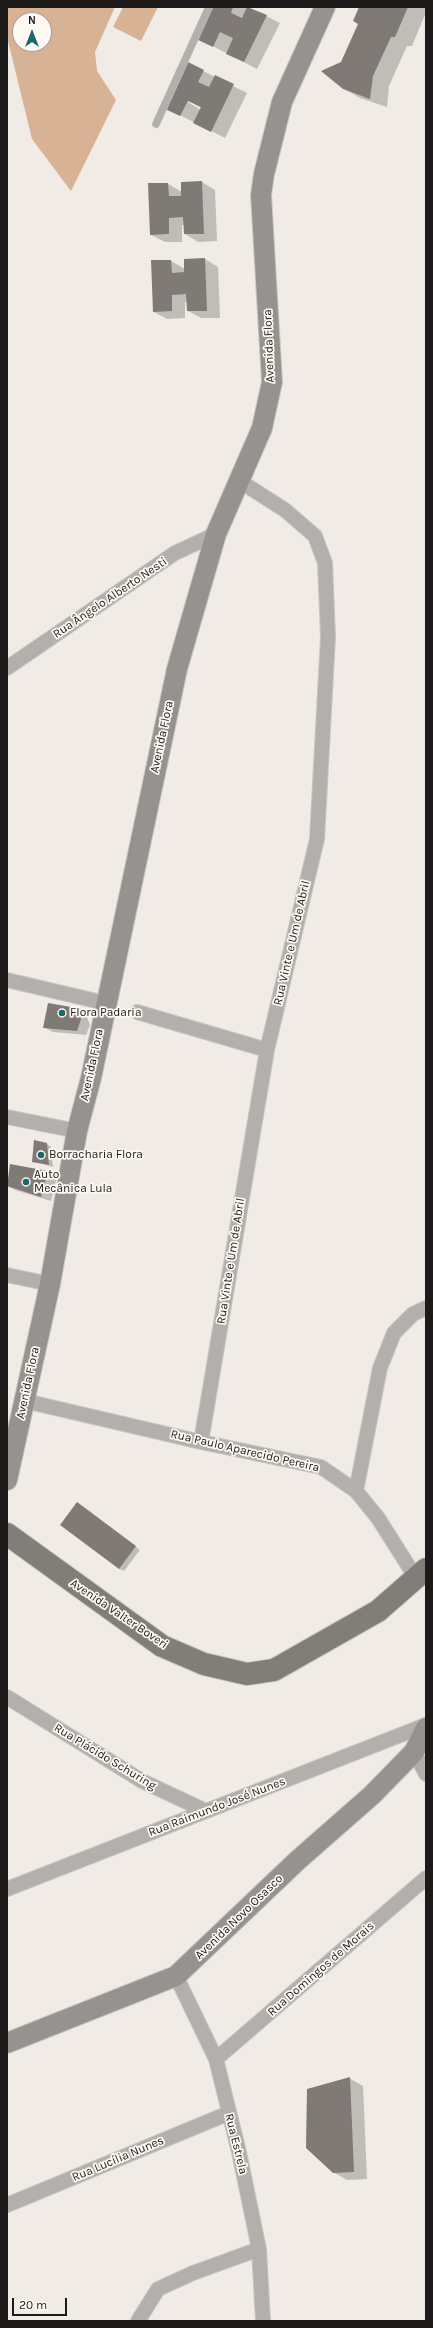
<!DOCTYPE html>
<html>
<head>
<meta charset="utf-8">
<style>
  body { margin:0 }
  #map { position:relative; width:433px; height:2328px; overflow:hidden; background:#f1ebe6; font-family:Karla,sans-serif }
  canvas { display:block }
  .frame { position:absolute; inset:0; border:8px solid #1c1a19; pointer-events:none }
  .north { position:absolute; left:12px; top:12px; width:40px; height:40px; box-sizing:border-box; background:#fef8f3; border:1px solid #a49f9c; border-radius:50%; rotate:0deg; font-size:11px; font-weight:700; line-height:16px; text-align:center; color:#1c1a19 }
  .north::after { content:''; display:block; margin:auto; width:14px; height:18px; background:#196768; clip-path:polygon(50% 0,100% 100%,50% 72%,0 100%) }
  .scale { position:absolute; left:12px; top:2298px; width:55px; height:18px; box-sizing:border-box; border:2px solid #1c1a19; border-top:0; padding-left:5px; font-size:12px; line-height:14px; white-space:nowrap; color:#1c1a19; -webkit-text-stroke:3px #fef8f3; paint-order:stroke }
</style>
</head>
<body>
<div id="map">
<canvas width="433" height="2328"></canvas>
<div class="frame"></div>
<div class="north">N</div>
<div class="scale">20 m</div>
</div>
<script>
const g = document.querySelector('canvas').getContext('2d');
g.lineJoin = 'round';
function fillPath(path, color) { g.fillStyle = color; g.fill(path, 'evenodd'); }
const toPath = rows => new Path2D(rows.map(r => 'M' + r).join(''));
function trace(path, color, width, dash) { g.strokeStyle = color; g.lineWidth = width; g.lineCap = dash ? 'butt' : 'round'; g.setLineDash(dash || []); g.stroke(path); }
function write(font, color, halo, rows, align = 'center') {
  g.font = font + ' Karla,sans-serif'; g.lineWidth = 3.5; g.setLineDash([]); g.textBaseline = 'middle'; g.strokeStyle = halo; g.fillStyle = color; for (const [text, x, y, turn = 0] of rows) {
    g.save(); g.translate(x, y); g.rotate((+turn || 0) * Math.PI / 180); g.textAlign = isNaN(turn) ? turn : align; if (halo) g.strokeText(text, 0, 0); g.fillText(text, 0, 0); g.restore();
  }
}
fillPath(toPath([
  [7,7,115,7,95,52,97,71,116,100,71,191,32,139,7,37],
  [20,20,44,20,44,44,20,44],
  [123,7,158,7,141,41,113,27]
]), '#d8b294');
fillPath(toPath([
  [212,7,248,7,280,23,257,69,197,38],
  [360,7,426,7,426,12,412,46,407,46,389,86,387,107,360,98,343,88,341,63,359,23],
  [203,71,247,93,225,138,164,107],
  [184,98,201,108,201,110,183,99],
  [202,182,215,190,217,241,198,242,185,234,185,225,182,225,182,242,165,242,151,235,168,184,182,192],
  [205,259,218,267,220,318,201,318,188,311,187,302,185,302,185,318,167,319,154,312,171,261,185,269],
  [76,1008,86,1014,90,1025,86,1035,53,1032,44,1027],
  [47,1144,51,1147,53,1167,33,1161],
  [11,1166,47,1172,57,1177,51,1201,15,1190,7,1186],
  [82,1506,140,1550,124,1571,119,1569],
  [349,2078,363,2086,367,2179,347,2180,333,2172]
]), '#0003');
fillPath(toPath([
  [211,7,233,7,231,13,242,18,247,7,267,15,244,62,226,54,233,38,220,32,213,47,196,39],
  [359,7,408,7,395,37,391,37,373,76,370,99,343,89,321,71,341,62,358,24,353,21],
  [186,61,204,70,198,82,209,87,215,75,234,84,211,132,193,123,201,107,188,101,180,116,163,108],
  [202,181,204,234,184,234,183,217,169,218,169,234,150,235,148,183,168,183,169,196,181,196,181,182],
  [205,258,207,311,187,311,186,294,172,295,172,311,153,312,151,260,171,260,172,273,184,272,184,259],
  [48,1003,77,1008,81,1019,77,1031,43,1028],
  [34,1140,47,1143,49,1165,32,1162],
  [10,1164,48,1171,41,1197,7,1186],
  [77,1502,136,1546,119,1569,60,1525],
  [350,2077,354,2172,333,2173,306,2148,307,2089]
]), '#7f7a76');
const service = toPath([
  [156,124,209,7]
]);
const minor = toPath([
  [7,668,175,553,216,534],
  [7,980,105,1003],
  [137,1012,267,1050],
  [7,1117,77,1131],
  [7,1275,50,1284],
  [25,1401,201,1442,321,1467,356,1491,378,1518,416,1578],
  [201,1442,267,1050,317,839,328,637,325,563,315,536,285,510,238,480],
  [356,1491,380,1368,394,1333,413,1314,426,1308],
  [7,1697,142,1781,206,1811],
  [414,1752,426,1774],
  [7,1889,426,1725],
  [176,1976,216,2059,239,2152,259,2249,263,2321],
  [216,2059,426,1878],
  [7,2205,229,2113],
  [138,2321,158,2289,193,2273,259,2249]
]);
const secondary = toPath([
  [7,1480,50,1284,77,1131,91,1078,177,669,216,534,262,428,272,382,261,195,264,174,282,102,325,7],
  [7,2043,176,1976,298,1860,372,1795,414,1752,426,1728]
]);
const primary = toPath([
  [7,1534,162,1646,204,1664,247,1674,274,1670,378,1611,426,1569]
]);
trace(service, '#cbc5c1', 8);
trace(minor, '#cbc5c1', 16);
trace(secondary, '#cbc5c1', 22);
trace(primary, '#cbc5c1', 24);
trace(service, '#b2afad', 7);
trace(minor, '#b2afad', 14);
trace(secondary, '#96928f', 20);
trace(primary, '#817d79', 22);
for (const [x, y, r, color] of [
  [62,1013,4,"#196768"],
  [41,1155,4,"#196768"],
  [26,1182,4,"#196768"]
]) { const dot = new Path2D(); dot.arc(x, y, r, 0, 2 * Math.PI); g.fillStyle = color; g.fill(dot); trace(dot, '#fef8f3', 1.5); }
write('12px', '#1c1a19', '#fef8f3', [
  ["Avenida Flora",269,346,-92],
  ["Rua Ângelo Alberto Nesti",110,598,-34],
  ["Avenida Flora",162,737,-78],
  ["Rua Vinte e Um de Abril",292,943,-77],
  ["Avenida Flora",92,1065,-78],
  ["Rua Vinte e Um de Abril",231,1261,-81],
  ["Avenida Flora",28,1383,-78],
  ["Rua Paulo Aparecido Pereira",245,1451,13],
  ["Avenida Valter Boveri",119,1614,34],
  ["Rua Plácido Schuring",105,1757,31],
  ["Rua Raimundo José Nunes",217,1807,-21],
  ["Avenida Novo Osasco",239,1917,-44],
  ["Rua Domingos de Morais",321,1969,-41],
  ["Rua Estrela",236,2144,76],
  ["Rua Lucília Nunes",118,2159,-23]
]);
write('12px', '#1c1a19', '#fef8f3', [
  ["Flora Padaria",70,1013],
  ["Borracharia Flora",49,1155],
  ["Auto",34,1175],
  ["Mecânica Lula",34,1189]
], 'left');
</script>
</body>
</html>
